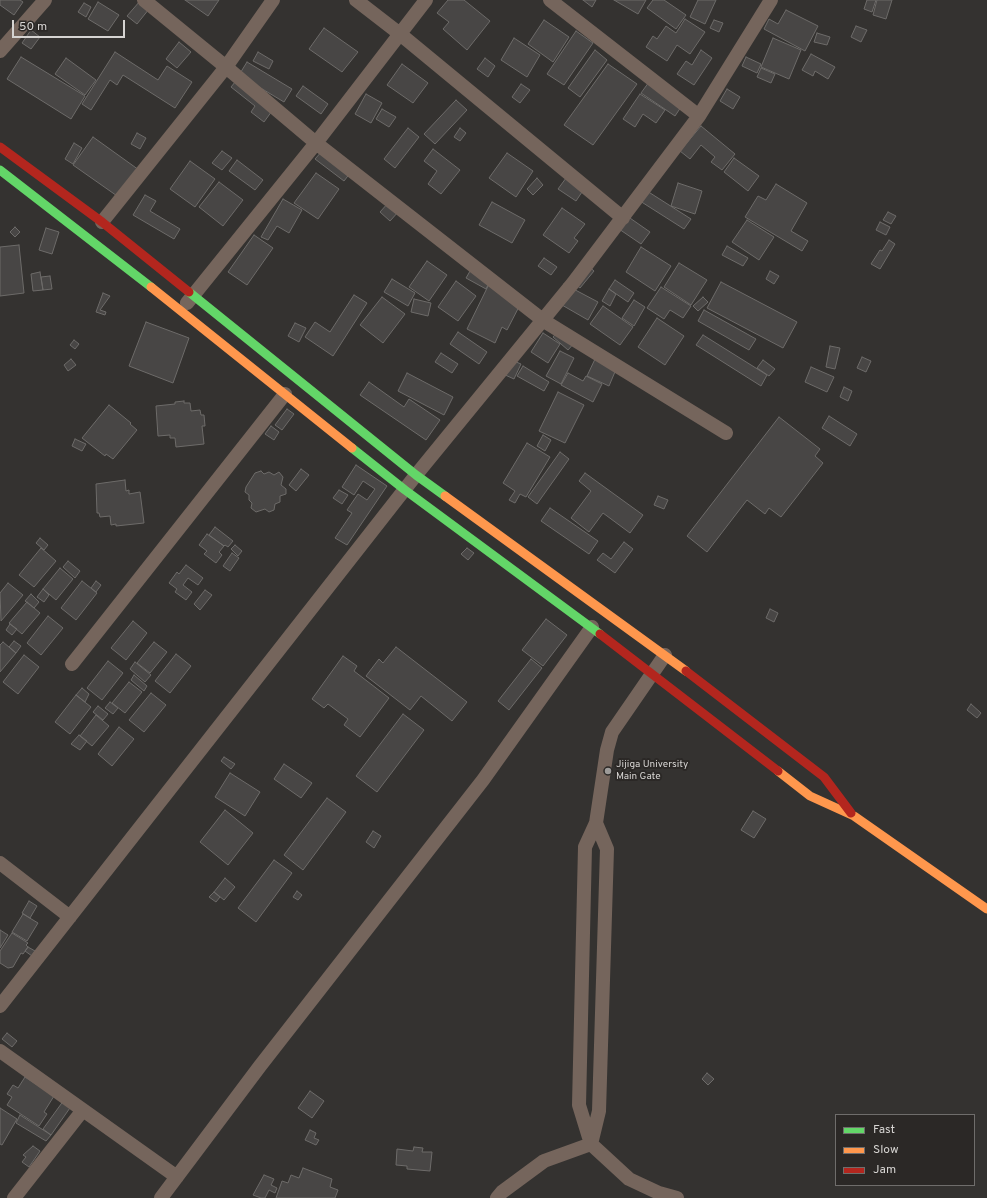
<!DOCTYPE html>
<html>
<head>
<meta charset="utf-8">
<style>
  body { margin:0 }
  #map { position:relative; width:987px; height:1198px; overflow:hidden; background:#343230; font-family:Overpass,sans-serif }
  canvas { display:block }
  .legend { position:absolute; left:835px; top:1114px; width:140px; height:72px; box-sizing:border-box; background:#2b2826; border:1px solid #6f6d6b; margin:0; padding:5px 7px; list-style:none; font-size:12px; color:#d6d4d2 }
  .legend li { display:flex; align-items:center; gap:8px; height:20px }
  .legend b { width:20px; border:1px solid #6f6d6b }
  .scale { position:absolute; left:12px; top:20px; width:113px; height:18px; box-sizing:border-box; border:2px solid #d6d4d2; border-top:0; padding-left:5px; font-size:12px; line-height:14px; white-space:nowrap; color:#d6d4d2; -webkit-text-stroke:3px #2b2826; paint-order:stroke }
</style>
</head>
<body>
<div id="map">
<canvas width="987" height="1198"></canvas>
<ul class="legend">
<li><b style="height:5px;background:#63d668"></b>Fast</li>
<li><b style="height:5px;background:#ff974d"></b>Slow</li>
<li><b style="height:5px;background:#b3261e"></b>Jam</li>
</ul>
<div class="scale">50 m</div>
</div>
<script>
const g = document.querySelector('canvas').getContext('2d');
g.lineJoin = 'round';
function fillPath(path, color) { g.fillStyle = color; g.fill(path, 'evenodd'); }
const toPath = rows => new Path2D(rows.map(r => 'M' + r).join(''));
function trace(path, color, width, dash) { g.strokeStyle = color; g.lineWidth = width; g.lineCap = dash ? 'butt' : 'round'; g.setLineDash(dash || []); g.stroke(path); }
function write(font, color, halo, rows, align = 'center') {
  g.font = font + ' Overpass,sans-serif'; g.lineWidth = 4; g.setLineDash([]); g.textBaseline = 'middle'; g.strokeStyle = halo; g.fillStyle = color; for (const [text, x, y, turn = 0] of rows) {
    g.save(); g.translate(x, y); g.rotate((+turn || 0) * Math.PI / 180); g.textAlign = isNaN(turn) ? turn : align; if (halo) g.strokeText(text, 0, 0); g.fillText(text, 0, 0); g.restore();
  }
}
const building = toPath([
  [0,0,20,0,23,2,14,15,0,5,0,0],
  [185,0,219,0,208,16,185,0],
  [448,0,464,0,490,21,467,50,443,29,449,22,437,13,448,0],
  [583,0,596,0,592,7,583,0],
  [614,0,646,0,638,14,614,0],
  [653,0,664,0,686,15,676,29,647,8,653,0],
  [698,0,716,0,705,24,690,17,698,0],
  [867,0,876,0,872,12,864,9,867,0],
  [877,0,892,0,886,19,873,15,877,0],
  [140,1,149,9,137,24,127,16,140,1],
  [98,2,119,15,108,31,88,19,98,2],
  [84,3,91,7,86,17,78,12,84,3],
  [786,10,818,26,805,51,764,29,769,19,778,24,786,10],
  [685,19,705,32,690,54,677,45,667,61,646,47,653,36,657,39,666,26,676,33,685,19],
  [544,20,569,37,553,62,528,44,544,20],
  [714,20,723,23,719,32,710,28,714,20],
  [856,26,867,30,861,42,851,37,856,26],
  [324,28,358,52,342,72,309,49,324,28],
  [31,30,40,37,31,49,22,43,31,30],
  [576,31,593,43,564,85,547,74,576,31],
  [817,33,830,37,827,45,814,42,817,33],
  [514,38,540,55,527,77,501,60,514,38],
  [773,38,801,50,789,79,761,67,773,38],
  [179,42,191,52,177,68,166,59,179,42],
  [595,50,607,60,580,97,568,88,595,50],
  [701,50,712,58,694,85,677,74,686,61,692,65,701,50],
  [115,52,158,80,167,66,192,82,175,108,123,75,117,85,110,80,91,110,82,104,115,52],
  [258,52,273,61,269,69,253,61,258,52],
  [811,54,835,67,828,79,815,71,813,76,802,70,811,54],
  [21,57,85,96,71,119,7,79,21,57],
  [746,57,761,64,757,73,742,66,746,57],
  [66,58,96,80,85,95,55,74,66,58],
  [485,58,495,66,488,77,477,69,485,58],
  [247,62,292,89,284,102,239,75,247,62],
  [402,64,428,83,413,103,387,85,402,64],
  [608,64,637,84,593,145,564,125,608,64],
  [761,68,775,74,771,83,757,77,761,68],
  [240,76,277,104,264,122,251,112,255,106,231,87,240,76],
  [649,82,683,104,675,116,641,93,649,82],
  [521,84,530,90,520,103,512,97,521,84],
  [303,86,328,104,321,114,296,96,303,86],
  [727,89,740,97,733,109,720,101,727,89],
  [366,94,382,103,371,123,355,114,366,94],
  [640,94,665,110,656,123,643,114,635,127,623,119,640,94],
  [456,100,467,110,435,144,424,134,456,100],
  [382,109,396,117,389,127,376,119,382,109],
  [701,126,735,154,722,170,711,162,715,157,701,145,690,159,680,151,701,126],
  [408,128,419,137,395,168,384,159,408,128],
  [460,128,466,133,460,141,454,137,460,128],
  [137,133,146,138,140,149,131,144,137,133],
  [93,137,139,170,120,198,73,165,93,137],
  [74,143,82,148,73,164,65,159,74,143],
  [433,149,460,170,441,194,428,184,437,171,424,161,433,149],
  [323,150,351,172,344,181,315,159,323,150],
  [222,151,232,158,222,170,212,163,222,151],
  [507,153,533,171,516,197,489,178,507,153],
  [734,158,759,176,748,191,724,172,734,158],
  [237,160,263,180,255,190,229,171,237,160],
  [190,161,215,179,195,207,170,189,190,161],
  [316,173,339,189,318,219,294,203,316,173],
  [569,174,586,186,576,201,558,189,569,174],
  [537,178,543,185,533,195,527,189,537,178],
  [219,182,243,200,223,226,199,207,219,182],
  [678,183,702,191,695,214,671,206,678,183],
  [776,184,807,203,791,231,808,241,802,251,745,217,758,196,766,200,776,184],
  [647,191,691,219,684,229,640,201,647,191],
  [145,195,156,201,150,211,180,229,174,239,133,215,145,195],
  [283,199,302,210,289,233,277,226,268,240,261,237,283,199],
  [389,202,399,211,390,221,380,212,389,202],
  [492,202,525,220,512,243,479,225,492,202],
  [562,208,585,224,574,238,578,241,569,253,543,235,562,208],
  [888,212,896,216,891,224,883,220,888,212],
  [627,216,650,232,641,244,619,229,627,216],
  [747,220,774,237,759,260,732,242,747,220],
  [880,222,890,227,886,235,876,230,880,222],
  [15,227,20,232,15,237,10,232,15,227],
  [46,228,59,232,52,254,39,250,46,228],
  [254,235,273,248,247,285,228,272,254,235],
  [889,240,895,244,880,269,871,264,880,250,882,251,889,240],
  [19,245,24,293,0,296,0,247,19,245],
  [727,246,748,258,743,266,722,255,727,246],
  [641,247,671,266,655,291,626,272,641,247],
  [544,258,557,267,551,275,538,266,544,258],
  [427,261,447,275,429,301,409,287,427,261],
  [584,262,594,271,580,288,569,279,584,262],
  [679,263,707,280,691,305,664,287,679,263],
  [473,266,492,277,486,289,466,278,473,266],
  [770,271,779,276,774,284,766,279,770,271],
  [40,272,43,290,33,291,31,274,40,272],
  [50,276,52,289,43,290,41,277,50,276],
  [392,279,415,293,408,306,384,292,392,279],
  [615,280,634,293,628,302,609,289,615,280],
  [456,281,476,296,458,321,438,307,456,281],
  [490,282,523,299,507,330,502,327,495,343,467,329,490,282],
  [721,282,797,322,783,348,707,308,721,282],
  [564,284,598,302,588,320,555,301,564,284],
  [661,287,691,306,683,318,670,310,664,319,647,308,661,287],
  [609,289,616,294,610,306,602,301,609,289],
  [103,293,110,296,100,310,106,312,105,315,96,312,103,293],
  [354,295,367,303,333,356,305,337,315,322,330,332,354,295],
  [382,297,405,314,383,343,360,325,382,297],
  [703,297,708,302,698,311,693,306,703,297],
  [414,299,431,303,428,316,411,312,414,299],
  [634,300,645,307,634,326,622,318,634,300],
  [603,306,633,327,620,345,590,324,603,306],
  [704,310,756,339,749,350,698,321,704,310],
  [657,318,684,336,665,365,638,347,657,318],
  [146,322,189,338,173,383,129,366,146,322],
  [295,323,306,328,299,342,288,336,295,323],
  [560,329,575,342,568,350,553,337,560,329],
  [458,332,487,352,479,364,450,344,458,332],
  [543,333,560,344,548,363,531,352,543,333],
  [703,335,767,375,761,386,696,345,703,335],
  [74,340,79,344,75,349,70,345,74,340],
  [830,346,840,348,835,369,826,367,830,346],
  [560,351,574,358,561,384,546,376,560,351],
  [441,353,458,364,452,373,435,362,441,353],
  [596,357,617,367,609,386,587,376,596,357],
  [862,357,871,361,866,372,857,368,862,357],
  [71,359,76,365,68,371,64,365,71,359],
  [509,359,521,364,514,379,503,374,509,359],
  [763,360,775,369,769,376,757,368,763,360],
  [523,366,549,382,544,391,517,376,523,366],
  [811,367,834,377,827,392,805,382,811,367],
  [407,373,453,397,444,415,398,391,407,373],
  [568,373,583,381,586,376,602,384,593,402,561,385,568,373],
  [369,382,404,407,409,399,440,420,426,440,360,395,369,382],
  [844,387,852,391,848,401,840,397,844,387],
  [558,392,584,405,565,443,539,431,558,392],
  [184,401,184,403,190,403,191,411,200,410,201,415,204,415,205,426,202,426,204,444,176,447,175,438,170,438,170,435,158,436,156,406,175,404,175,402,184,401],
  [109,405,131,423,130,424,137,430,113,459,106,454,105,456,82,438,109,405],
  [287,409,294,414,282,430,275,425,287,409],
  [829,416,857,434,850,446,822,428,829,416],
  [779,417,820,449,815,456,823,463,781,517,769,508,765,514,747,500,707,552,687,536,779,417],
  [271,426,279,432,274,440,265,434,271,426],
  [543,435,551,440,545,451,537,446,543,435],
  [75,439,86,444,82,451,72,446,75,439],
  [527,443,550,457,526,497,520,494,515,503,509,500,515,491,503,483,527,443],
  [560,452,569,459,537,504,528,497,560,452],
  [356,465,387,486,347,545,335,538,352,513,347,510,358,494,367,500,375,489,363,481,354,495,342,487,356,465],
  [301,469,309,475,296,491,289,485,301,469],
  [261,471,264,474,269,472,274,475,279,472,283,477,281,485,286,489,286,494,280,496,280,502,275,504,274,510,269,512,265,509,256,512,251,508,252,503,249,500,249,495,245,492,246,487,255,473,261,471],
  [585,473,643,515,630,533,603,513,589,532,571,518,591,491,579,481,585,473],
  [125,480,126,491,129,490,129,494,140,492,144,523,116,526,116,524,111,525,110,516,100,517,99,513,97,513,96,484,125,480],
  [339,490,348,495,342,504,333,498,339,490],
  [658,496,668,500,664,509,654,505,658,496],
  [550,508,598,541,589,554,541,521,550,508],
  [215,527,233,541,228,547,225,545,224,546,209,535,215,527],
  [207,534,224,546,219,552,222,555,216,563,204,554,207,551,199,545,207,534],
  [40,538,48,545,44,550,36,543,40,538],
  [624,542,633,549,615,573,597,560,603,553,611,559,624,542],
  [235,545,242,551,238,556,231,549,235,545],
  [41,548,56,561,34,587,19,575,41,548],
  [467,548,474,553,468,560,461,554,467,548],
  [232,553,239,558,230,571,223,566,232,553],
  [68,561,80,571,75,578,63,567,68,561],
  [186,565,203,578,198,585,188,578,183,585,192,592,186,600,175,592,177,589,169,583,177,572,179,574,186,565],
  [60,568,73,579,56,600,43,589,60,568],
  [82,581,97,593,76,620,61,608,82,581],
  [96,581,101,585,96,592,91,588,96,581],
  [8,583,23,595,1,621,0,593,8,583],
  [43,589,49,595,44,602,37,597,43,589],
  [205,590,212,595,200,610,194,604,205,590],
  [31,594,39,602,34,608,25,601,31,594],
  [27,602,40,613,22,634,9,623,27,602],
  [770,609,778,613,774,622,766,618,770,609],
  [48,616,63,628,41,655,27,643,48,616],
  [546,619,567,635,543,666,522,650,546,619],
  [133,621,147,633,126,660,111,648,133,621],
  [10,624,17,629,12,635,6,630,10,624],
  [14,641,21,646,16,653,9,647,14,641],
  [3,642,16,653,0,672,0,645,3,642],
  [154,642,167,652,150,673,137,663,154,642],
  [396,647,467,702,452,721,421,696,410,710,366,676,379,659,383,663,396,647],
  [176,654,191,666,170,693,155,681,176,654],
  [24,655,39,667,18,694,3,682,24,655],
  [343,656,357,666,354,671,389,698,360,737,344,725,348,719,328,704,324,708,312,699,343,656],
  [531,659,542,668,509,710,498,701,531,659],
  [108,661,123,673,102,700,87,688,108,661],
  [135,662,151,675,145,682,130,669,135,662],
  [134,675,147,686,144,691,131,680,134,675],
  [129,682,142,692,125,713,112,703,129,682],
  [82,688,89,694,85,702,76,695,82,688],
  [151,693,166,705,144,732,129,720,151,693],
  [76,695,91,707,70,734,55,722,76,695],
  [110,702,118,708,113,714,105,708,110,702],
  [971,704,981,713,977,718,967,710,971,704],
  [98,706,108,714,103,720,93,712,98,706],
  [403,714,424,730,377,792,356,776,403,714],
  [96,715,109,726,92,746,80,736,96,715],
  [119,727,134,739,112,766,98,754,119,727],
  [79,735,87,741,80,750,71,744,79,735],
  [224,757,235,764,231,769,221,761,224,757],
  [284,764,312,783,301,798,274,779,284,764],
  [230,773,260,792,245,816,215,797,230,773],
  [327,798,346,812,303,870,284,855,327,798],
  [225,810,253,833,228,865,200,842,225,810],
  [753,811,766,819,754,838,741,830,753,811],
  [373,831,381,836,374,848,366,842,373,831],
  [274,860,292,873,256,922,238,908,274,860],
  [225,878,235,887,224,900,214,892,225,878],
  [297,891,302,895,298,900,293,897,297,891],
  [214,892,220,897,216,902,209,897,214,892],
  [29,901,37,906,30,918,22,913,29,901],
  [23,914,38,923,27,941,12,932,23,914],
  [0,930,8,935,0,948,0,930],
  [12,933,28,943,26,945,28,947,23,954,21,953,13,967,8,968,0,963,0,951,12,933],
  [28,947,35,951,32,956,25,951,28,947],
  [7,1033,17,1041,12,1047,2,1039,7,1033],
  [707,1073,714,1079,708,1085,702,1079,707,1073],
  [25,1077,54,1096,44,1112,47,1114,39,1126,7,1105,12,1097,7,1094,13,1085,18,1088,25,1077],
  [310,1091,324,1101,312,1118,298,1108,310,1091],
  [64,1100,72,1105,51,1135,43,1129,64,1100],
  [0,1108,17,1119,2,1145,0,1144,0,1108],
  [20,1115,51,1135,46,1141,16,1123,20,1115],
  [310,1130,316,1133,314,1138,319,1140,316,1145,305,1140,310,1130],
  [33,1146,40,1151,29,1167,22,1162,26,1157,23,1155,33,1146],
  [414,1147,423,1148,422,1152,432,1152,430,1171,407,1169,407,1166,396,1165,397,1149,413,1151,414,1147],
  [303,1168,332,1179,330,1187,338,1190,335,1198,276,1198,282,1181,288,1183,291,1175,299,1178,303,1168],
  [264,1175,274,1179,271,1185,277,1188,275,1193,269,1190,265,1198,261,1198,253,1195,264,1175]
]);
fillPath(building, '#484645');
trace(building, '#6d6b69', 1);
trace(toPath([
  [144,0,226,67,316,143,544,321,726,433],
  [356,0,400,34,623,218],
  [550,0,699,116],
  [0,51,45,0],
  [102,222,226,67,273,0],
  [187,303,316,143,426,0],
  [665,655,612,732,607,750,596,823,585,847,579,1105,591,1144,629,1179,659,1193,677,1198],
  [72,664,285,394],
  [0,863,70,917],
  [0,1006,416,475,573,283,699,116,771,0],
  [0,1051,177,1177],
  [591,1144,599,1111,607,849,596,823],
  [14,1198,83,1110],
  [161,1198,260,1066,483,780,592,627],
  [497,1198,502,1192,544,1161,591,1144]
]), '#75655c', 14);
trace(toPath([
  [0,170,151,287],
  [189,292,416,475,445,496],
  [352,448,405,490,600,634]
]), '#63d668', 9);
trace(toPath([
  [151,287,352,448],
  [445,496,686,671],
  [778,771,810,796,854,816,987,909]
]), '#ff974d', 9);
trace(toPath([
  [0,147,102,222,189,292],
  [600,634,778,771],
  [686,671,824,777,851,813]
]), '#b3261e', 9);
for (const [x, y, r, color] of [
  [608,771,4,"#9d9b99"]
]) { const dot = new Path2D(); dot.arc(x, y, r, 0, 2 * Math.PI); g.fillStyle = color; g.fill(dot); trace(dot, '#2b2826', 1.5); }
write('10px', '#d6d4d2', '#2b2826', [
  ["Jijiga University",616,765],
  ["Main Gate",616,777]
], 'left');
</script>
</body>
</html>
